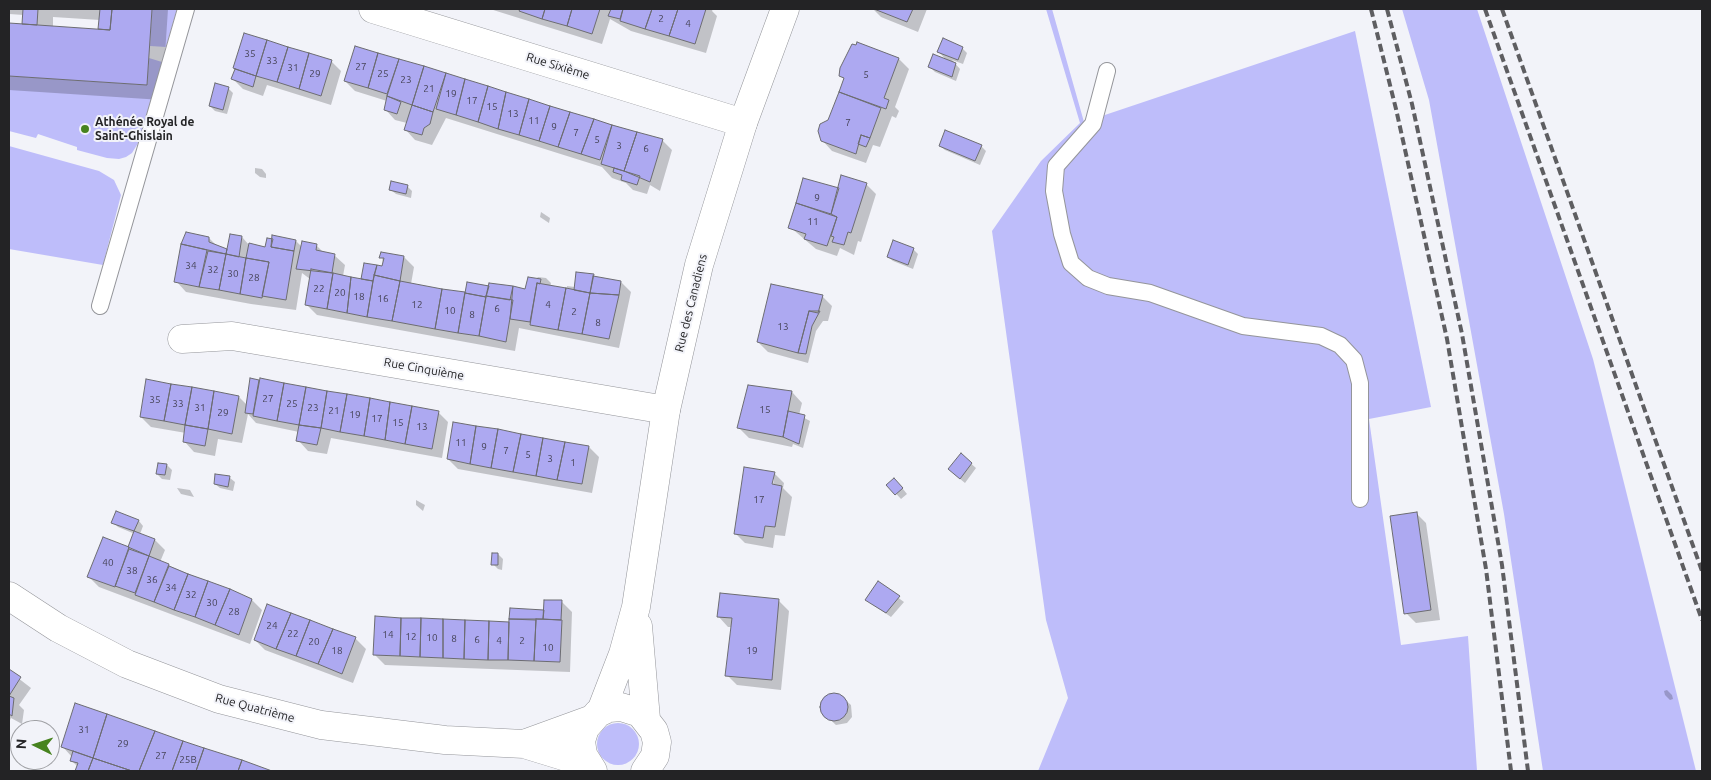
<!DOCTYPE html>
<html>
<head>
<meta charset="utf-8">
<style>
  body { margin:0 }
  #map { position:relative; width:1711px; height:780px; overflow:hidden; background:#f2f3f9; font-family:Ubuntu,sans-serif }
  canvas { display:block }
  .frame { position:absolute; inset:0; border:10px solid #232325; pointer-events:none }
  .north { position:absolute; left:10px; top:720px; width:50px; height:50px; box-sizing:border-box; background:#f2f3f9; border:1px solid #9fa0a4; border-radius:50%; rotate:274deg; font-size:14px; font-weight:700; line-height:20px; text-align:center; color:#232325 }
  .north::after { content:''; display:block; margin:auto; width:18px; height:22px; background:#47831f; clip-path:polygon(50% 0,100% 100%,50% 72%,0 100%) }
</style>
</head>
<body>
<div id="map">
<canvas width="1711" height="780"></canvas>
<div class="frame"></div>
<div class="north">N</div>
</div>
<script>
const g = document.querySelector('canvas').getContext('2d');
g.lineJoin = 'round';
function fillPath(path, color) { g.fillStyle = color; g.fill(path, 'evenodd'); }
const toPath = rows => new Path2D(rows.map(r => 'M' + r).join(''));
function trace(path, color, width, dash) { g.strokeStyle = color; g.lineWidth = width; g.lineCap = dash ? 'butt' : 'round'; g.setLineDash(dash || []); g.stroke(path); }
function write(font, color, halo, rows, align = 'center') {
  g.font = font + ' Ubuntu,sans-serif'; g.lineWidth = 4; g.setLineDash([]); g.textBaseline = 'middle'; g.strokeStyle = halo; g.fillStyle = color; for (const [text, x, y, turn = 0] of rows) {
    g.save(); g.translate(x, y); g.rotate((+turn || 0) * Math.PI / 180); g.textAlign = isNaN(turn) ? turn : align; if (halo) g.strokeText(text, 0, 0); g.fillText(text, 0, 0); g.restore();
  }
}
fillPath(toPath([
  [152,9,177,9,166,47,150,46],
  [1046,9,1052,9,1084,122,1355,31,1431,407,1369,419,1401,645,1468,636,1477,771,1038,771,1068,698,1046,620,992,231,1041,161,1080,123],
  [1402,9,1477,9,1593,359,1696,771,1543,771,1504,514,1429,100],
  [149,58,162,62,140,140,132,153,126,157,119,159,107,158,77,150,77,147,38,134,36,138,9,131,9,76,147,85],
  [9,146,99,171,114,180,121,195,103,265,9,249],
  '597 744a21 21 0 1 1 42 0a21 21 0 1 1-42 0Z'
]), '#bebdfa');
fillPath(toPath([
  [9,9,168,9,162,100,9,90,9,25,23,26,24,15,9,14],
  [53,17,100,20,99,30,53,27],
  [490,9,713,9,712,11,717,16,706,53,631,31,610,19,602,44],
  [873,9,927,9,918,32,881,17],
  [245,35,331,61,341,71,331,105,267,85,263,96,243,89,233,79],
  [356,47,662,140,672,150,660,191,650,185,647,194,633,190,626,183,612,178,602,167,446,118,432,145,415,140,405,129,407,123,395,120,385,109,387,101,355,91,345,81],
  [962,48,967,53,963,64,952,60,960,69,956,81,935,72,930,67,947,61,939,52],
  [899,59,909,69,895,107,899,111,896,118,892,116,880,147,873,145,866,163,832,151,822,140,845,80,841,76],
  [228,88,233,93,227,114,215,111,210,106],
  [940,146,981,146,986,151,980,165,945,150],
  [255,168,262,169,266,174,266,178,260,177,255,173],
  [804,179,838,189,866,184,876,194,861,242,858,241,854,255,840,248,837,256,816,249,790,227],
  [407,186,412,191,411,198,396,194,391,190],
  [541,212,550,218,549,223,540,217],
  [187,234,209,238,218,247,228,250,242,237,249,245,266,248,296,241,302,247,316,245,324,253,334,255,345,265,343,276,362,280,383,267,382,254,404,257,414,267,411,284,466,294,468,283,526,290,538,277,546,278,551,283,550,287,567,290,567,286,575,287,621,282,631,292,619,348,519,328,515,351,317,315,307,305,310,279,302,273,296,310,251,304,186,292,176,281,182,245],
  [913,249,918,254,913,269,893,261,888,257],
  [822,296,832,306,828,321,823,321,816,331,808,363,768,352,758,342],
  [251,380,438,412,448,422,442,458,331,438,327,454,308,451,298,440,299,432,256,423,248,414,242,443,218,439,215,456,194,452,184,441,186,433,151,427,141,417,239,397,247,405],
  [749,386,792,392,802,403,799,415,810,421,803,448,793,444,792,447,749,438,739,428],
  [589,447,599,457,592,493,458,469,448,459],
  [961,455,976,468,965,483,954,474],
  [167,465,172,470,170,480,162,479,157,474],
  [774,473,784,483,783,488,792,497,785,536,775,535,773,548,745,543,735,533],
  [772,479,774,479,772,491,770,490],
  [230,478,235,482,233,491,220,488,215,484],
  [899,484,907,494,901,499,888,485],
  [177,488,190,490,194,497,181,494],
  [416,500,425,505,423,511,416,505],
  [117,513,139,521,143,526,140,534,155,540,165,550,160,562,252,600,262,610,250,644,99,587,89,577,104,539,129,548,135,534,118,527,113,522],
  [1416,513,1426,523,1440,620,1416,623,1406,613],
  [498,554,503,559,502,570,498,569,493,564],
  [878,583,904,602,891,617,866,600],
  [779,601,789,611,781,690,737,685,727,675,732,627,728,627,718,616],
  [562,602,572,612,570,672,385,665,375,655,510,623,511,609,545,611],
  [268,605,355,638,366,649,353,683,265,650,255,640],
  [9,671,31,688,19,705,24,710,22,724,11,718,9,722],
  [1667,690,1672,695,1673,699,1670,700,1665,695,1664,691],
  [830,694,838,694,851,705,852,717,847,723,836,725,822,712,822,702],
  [76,705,269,771,76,771,78,767,71,760,72,757,62,746]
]), '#0003');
const building = toPath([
  [23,9,38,9,37,25,22,24,23,9],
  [100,9,112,9,110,30,98,29,100,9],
  [112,9,152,9,147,85,9,76,9,23,110,30,112,9],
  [520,9,545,9,542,19,519,11,520,9],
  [545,9,572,9,567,26,542,19,545,9],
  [572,9,600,9,592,34,567,26,572,9],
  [611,9,623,9,620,19,608,16,611,9],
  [623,9,652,9,645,29,620,21,623,9],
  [652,9,678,9,669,36,645,29,652,9],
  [678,9,706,9,695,44,669,36,678,9],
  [874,9,913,9,907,22,874,9],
  [244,33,267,40,256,76,233,68,244,33],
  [943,38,963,47,958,60,937,52,943,38],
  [267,40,288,47,277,82,256,76,267,40],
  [857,42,899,58,884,98,889,100,886,109,839,92,844,78,839,76,840,68,852,44,856,45,857,42],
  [355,46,378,53,368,88,344,81,355,46],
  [288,47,309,53,299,89,277,82,288,47],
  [309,53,332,60,321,96,299,89,309,53],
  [378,53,399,59,387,94,368,88,378,53],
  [933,54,956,63,952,77,928,67,933,54],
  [399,59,424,66,412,105,387,96,399,59],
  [424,66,446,73,433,112,412,105,424,66],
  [235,69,256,76,253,87,231,79,235,69],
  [446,73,465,79,456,115,436,109,446,73],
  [465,79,488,86,478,122,456,115,465,79],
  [215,83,229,87,223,110,209,106,215,83],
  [488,86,506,92,498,129,478,122,488,86],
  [506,92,529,99,519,135,498,129,506,92],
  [839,92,881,108,870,138,861,135,856,154,821,141,818,131,820,124,828,120,839,92],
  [387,96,401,102,397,114,384,110,387,96],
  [529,99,550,106,539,141,519,135,529,99],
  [412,105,433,112,430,124,424,128,422,135,404,130,412,105],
  [550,106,570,112,558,147,539,141,550,106],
  [570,112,594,119,581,154,558,147,570,112],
  [594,119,612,125,600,160,581,154,594,119],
  [612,125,637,132,624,171,601,164,612,125],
  [945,130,982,145,975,161,939,146,945,130],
  [637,132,663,139,650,182,624,171,637,132],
  [861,135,870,138,866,147,858,144,861,135],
  [614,168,640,176,637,185,621,180,622,175,613,172,614,168],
  [841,175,867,183,851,233,848,232,844,245,832,242,834,237,831,236,837,217,831,214,841,175],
  [803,178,839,188,831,214,796,203,803,178],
  [391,181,408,185,406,194,389,190,391,181],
  [796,203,837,217,827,246,804,239,806,234,788,228,796,203],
  [186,232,209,237,209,242,227,249,226,254,181,244,186,232],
  [230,234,242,236,239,257,226,254,230,234],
  [272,235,296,240,294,251,271,247,272,235],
  [267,238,273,239,271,247,294,251,286,300,262,296,269,262,246,258,249,243,265,247,267,238],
  [893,240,914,248,908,265,887,257,893,240],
  [302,241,317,244,316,250,335,254,332,273,296,269,302,241],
  [181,244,207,250,199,287,174,282,181,244],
  [208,251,226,254,219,290,199,287,208,251],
  [381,252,404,256,400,281,374,275,377,265,382,266,384,258,379,258,381,252],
  [226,254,246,258,240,294,219,290,226,254],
  [246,258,269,262,262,298,240,294,246,258],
  [364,263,377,265,373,281,361,279,364,263],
  [311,269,333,273,327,309,305,305,311,269],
  [576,272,594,274,590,293,574,290,576,272],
  [333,273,351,277,347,313,327,309,333,273],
  [374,275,400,281,392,321,367,317,374,275],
  [593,276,621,281,619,295,590,293,593,276],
  [351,277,373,281,367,317,347,313,351,277],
  [528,277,541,279,540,284,537,283,530,322,510,319,513,286,525,289,528,277],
  [400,281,442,289,435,329,392,321,400,281],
  [467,282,489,286,486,297,465,293,467,282],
  [489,283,513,286,510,300,486,296,489,283],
  [537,283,566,288,558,330,530,325,537,283],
  [771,284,823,295,818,313,809,311,798,353,757,342,771,284],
  [566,288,590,293,582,334,558,330,566,288],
  [442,289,465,292,458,333,435,329,442,289],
  [465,293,486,297,479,336,458,333,465,293],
  [590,293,619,295,609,339,582,334,590,293],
  [486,296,513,300,506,342,479,336,486,296],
  [809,311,820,311,812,326,806,354,798,353,809,311],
  [250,378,259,380,253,414,245,413,250,378],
  [260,378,284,383,277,421,253,416,260,378],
  [146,379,171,384,164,421,140,417,146,379],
  [284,383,306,387,299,425,277,421,284,383],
  [171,384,192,387,185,425,164,421,171,384],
  [748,385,792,391,783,437,737,428,748,385],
  [192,387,214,391,208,429,185,425,192,387],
  [306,387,327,391,321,428,299,425,306,387],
  [214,391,239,396,232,434,208,429,214,391],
  [327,391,347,394,340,432,321,428,327,391],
  [347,394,370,398,364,436,340,432,347,394],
  [370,398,390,402,385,440,364,436,370,398],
  [390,402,412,406,405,444,385,440,390,402],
  [412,406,439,411,432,449,405,444,412,406],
  [788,411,805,415,799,444,783,437,788,411],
  [453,422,476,426,470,464,447,459,453,422],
  [185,425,208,429,205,446,183,442,185,425],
  [299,425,321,428,317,445,296,441,299,425],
  [476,426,498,429,491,468,470,464,476,426],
  [498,429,521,434,513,472,491,468,498,429],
  [521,434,543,438,536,476,513,472,521,434],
  [543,438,565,442,557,480,536,476,543,438],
  [565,442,589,446,582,484,557,480,565,442],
  [961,453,972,463,960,479,948,469,961,453],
  [158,463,167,464,165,475,156,474,158,463],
  [744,467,775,472,772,484,782,486,775,527,765,526,763,538,734,534,744,467],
  [215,474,230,476,228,487,214,484,215,474],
  [894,478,903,488,895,495,886,485,894,478],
  [116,511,139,520,134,531,111,523,116,511],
  [1417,512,1431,610,1404,614,1390,516,1417,512],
  [134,531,155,539,149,556,128,547,134,531],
  [103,537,129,547,115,587,87,577,103,537],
  [129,549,149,556,135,593,115,586,129,549],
  [492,553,498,553,498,565,491,565,492,553],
  [149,556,169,564,154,602,135,595,149,556],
  [169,566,188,574,174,610,154,602,169,566],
  [188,574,208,581,195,617,174,610,188,574],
  [208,581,230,589,215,625,195,617,208,581],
  [878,581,900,596,886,613,865,600,878,581],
  [230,589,252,599,239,635,215,625,230,589],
  [720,593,779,599,772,680,725,676,732,618,717,617,720,593],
  [544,600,562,600,561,620,543,619,544,600],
  [267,604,291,613,276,649,254,640,267,604],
  [510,608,544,610,543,619,509,619,510,608],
  [291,613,310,620,296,656,276,649,291,613],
  [375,616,401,618,400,656,373,655,375,616],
  [401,618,421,618,420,657,400,656,401,618],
  [421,618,443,619,443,658,420,657,421,618],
  [443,619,465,620,464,659,443,658,443,619],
  [509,619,536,620,534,661,508,660,509,619],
  [536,619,562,620,560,662,534,661,536,619],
  [310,620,333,629,318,664,296,656,310,620],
  [465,620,489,621,488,660,464,659,465,620],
  [489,621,509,622,508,660,488,660,489,621],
  [333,629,356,637,342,674,318,664,333,629],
  [9,669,21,677,9,696,9,669],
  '820 707a14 14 0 1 1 28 0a14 14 0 1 1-28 0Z',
  [9,696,14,698,12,716,9,714,9,696],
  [75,703,107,714,93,758,61,747,75,703],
  [107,714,155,731,139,771,132,771,93,758,107,714],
  [155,731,183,741,172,771,139,771,155,731],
  [183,741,204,748,196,771,172,771,183,741],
  [204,748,242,760,238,771,196,771,204,748],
  [73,751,93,758,88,771,75,771,78,763,70,761,73,751],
  [93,758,132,771,88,771,93,758],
  [242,760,272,771,238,771,242,760]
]);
fillPath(building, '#ada9f1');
trace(building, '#6c6c71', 1);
const service = toPath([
  [1107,71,1093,124,1056,166,1054,191,1062,234,1071,263,1088,278,1108,286,1150,293,1243,326,1321,336,1340,345,1354,360,1360,383,1360,499],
  [100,306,186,9]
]);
const minor = toPath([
  [373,9,743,123],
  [182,339,232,336,666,410]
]);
const tertiary = toPath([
  [9,596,58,628,127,664,219,699,321,725,445,740,524,744,586,763],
  [638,626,646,719],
  [601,711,623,654,636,607,666,410,699,265,743,123,785,9],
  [524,744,590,720],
  [593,771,583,755,581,741,585,728,598,713,609,708,621,707,640,713,654,731,657,742,655,756,645,771]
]);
trace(service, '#94959a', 18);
trace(minor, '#94959a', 29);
trace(tertiary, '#94959a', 29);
trace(service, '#fff', 16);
trace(minor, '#fff', 28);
trace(tertiary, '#fff', 28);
trace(toPath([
  [1371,9,1396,109,1447,339,1486,569,1511,771],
  [1387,9,1412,104,1462,334,1502,565,1528,771],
  [1485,9,1702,620],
  [1502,9,1702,571]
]), '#5e5e61', 4, [8, 4]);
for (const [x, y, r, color] of [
  [85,129,5,"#47831f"]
]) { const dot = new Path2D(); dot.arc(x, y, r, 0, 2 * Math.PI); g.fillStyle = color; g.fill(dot); trace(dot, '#f2f3f9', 2); }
write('10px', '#464458', null, [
  ["2",661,19],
  ["4",688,24],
  ["35",250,54],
  ["33",272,61],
  ["27",361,67],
  ["31",293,68],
  ["29",315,74],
  ["25",383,74],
  ["5",866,75],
  ["23",406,80],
  ["21",429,89],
  ["19",451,94],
  ["17",472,101],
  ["15",492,107],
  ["13",513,114],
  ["11",534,121],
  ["7",848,123],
  ["9",554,127],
  ["7",576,133],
  ["5",597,140],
  ["3",619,146],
  ["6",646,149],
  ["9",817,198],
  ["11",813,222],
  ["34",191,266],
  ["32",213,270],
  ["30",233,274],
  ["28",254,278],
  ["22",319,289],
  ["20",340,293],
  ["18",359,297],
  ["16",383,299],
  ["12",417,305],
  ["4",548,305],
  ["6",497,309],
  ["10",450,311],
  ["2",574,312],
  ["8",472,315],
  ["8",598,323],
  ["13",783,327],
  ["27",268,399],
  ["35",155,400],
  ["33",178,404],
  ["25",292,404],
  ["31",200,408],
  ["23",313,408],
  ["15",765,410],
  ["21",334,411],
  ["29",223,413],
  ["19",355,415],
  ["17",377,419],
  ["15",398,423],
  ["13",422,427],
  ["11",461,443],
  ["9",484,447],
  ["7",506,451],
  ["5",528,455],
  ["3",550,459],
  ["1",573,463],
  ["17",759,500],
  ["40",108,563],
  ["38",132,571],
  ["36",152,580],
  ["34",171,588],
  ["32",191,595],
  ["30",212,603],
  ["28",234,612],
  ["24",272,626],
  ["22",293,634],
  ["14",388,635],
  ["12",411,637],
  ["10",432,638],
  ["8",454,639],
  ["6",477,640],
  ["4",499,641],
  ["2",522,641],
  ["20",314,642],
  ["10",548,648],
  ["18",337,651],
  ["19",752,651],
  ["31",84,730],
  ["29",123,744],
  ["27",161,756],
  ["25B",188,760]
]);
write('12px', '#232325', '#f2f3f9', [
  ["Rue Sixième",558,66,17],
  ["Rue des Canadiens",691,303,-76],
  ["Rue Cinquième",424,369,10],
  ["Rue Quatrième",255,708,15]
]);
write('bold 12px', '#232325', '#f2f3f9', [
  ["Athénée Royal de",95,122],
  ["Saint-Ghislain",95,136]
], 'left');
</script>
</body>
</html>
